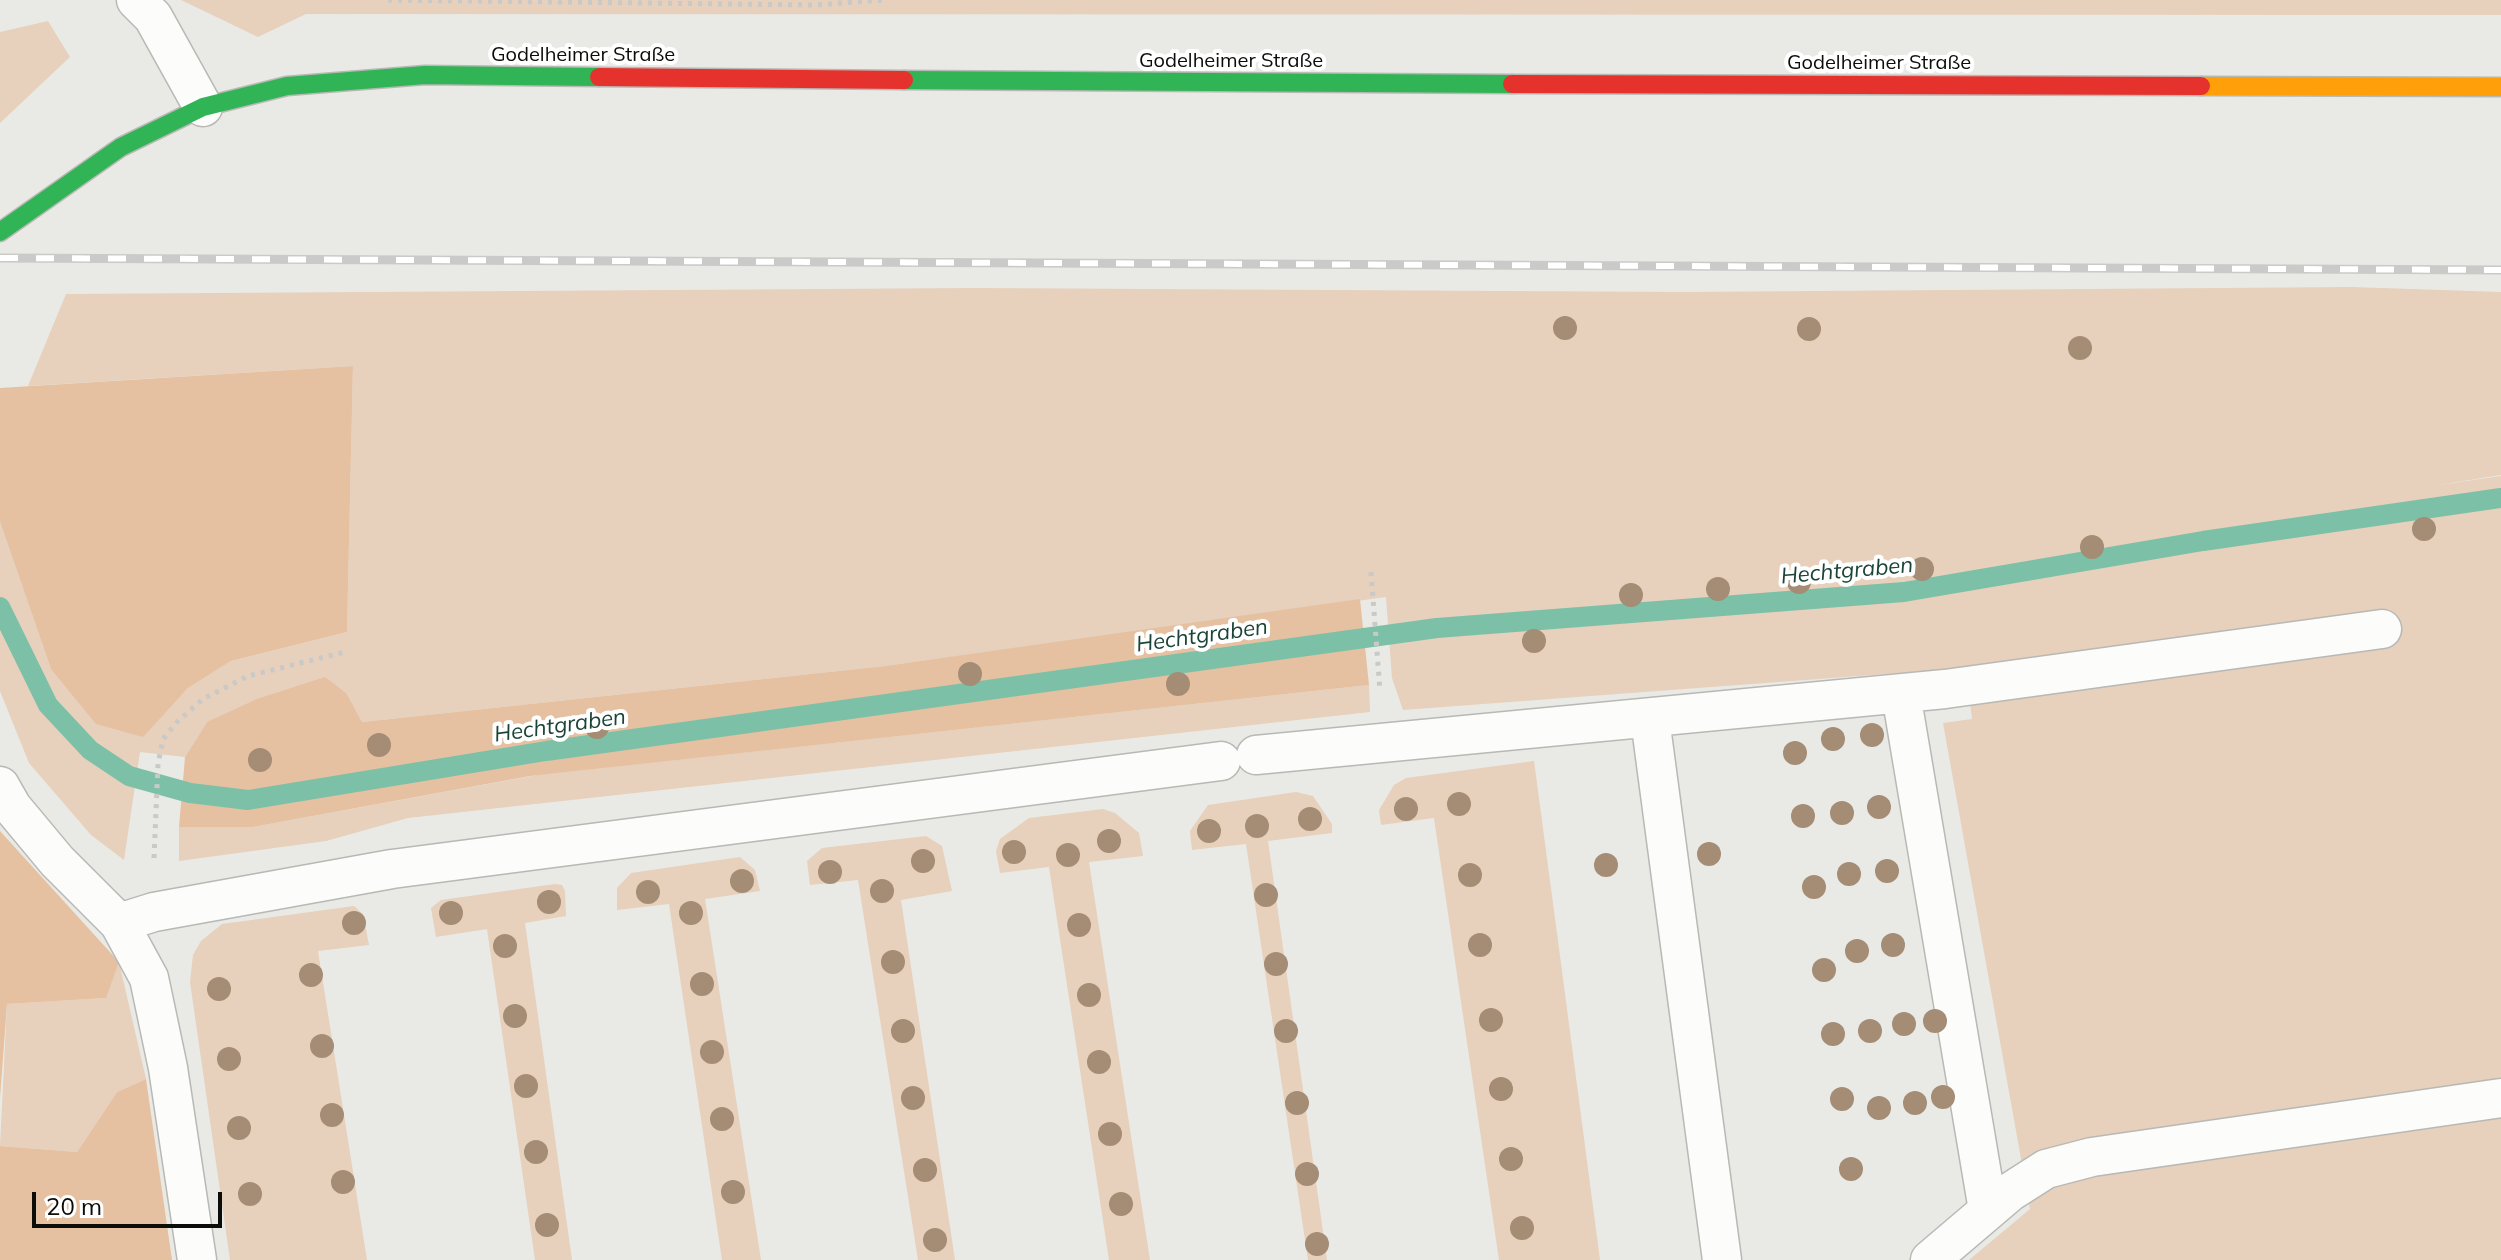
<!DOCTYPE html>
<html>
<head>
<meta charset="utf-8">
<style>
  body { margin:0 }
  #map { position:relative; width:2501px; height:1260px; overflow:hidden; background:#e9eae5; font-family:Mulish,sans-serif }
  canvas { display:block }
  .scale { position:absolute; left:32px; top:1192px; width:190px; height:36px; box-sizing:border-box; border:4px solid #0c0c09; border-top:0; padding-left:10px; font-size:24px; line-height:28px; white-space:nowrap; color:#0c0c09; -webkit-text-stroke:6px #fff; paint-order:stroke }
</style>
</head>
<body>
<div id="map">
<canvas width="2501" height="1260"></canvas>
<div class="scale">20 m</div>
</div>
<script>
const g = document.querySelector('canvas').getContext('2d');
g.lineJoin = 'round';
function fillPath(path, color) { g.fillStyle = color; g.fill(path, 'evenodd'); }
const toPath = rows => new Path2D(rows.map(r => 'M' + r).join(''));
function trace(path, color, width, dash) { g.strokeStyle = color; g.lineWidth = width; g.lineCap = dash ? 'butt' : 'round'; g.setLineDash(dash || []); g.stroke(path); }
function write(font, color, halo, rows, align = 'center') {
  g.font = font + ' Mulish,sans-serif'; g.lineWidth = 8; g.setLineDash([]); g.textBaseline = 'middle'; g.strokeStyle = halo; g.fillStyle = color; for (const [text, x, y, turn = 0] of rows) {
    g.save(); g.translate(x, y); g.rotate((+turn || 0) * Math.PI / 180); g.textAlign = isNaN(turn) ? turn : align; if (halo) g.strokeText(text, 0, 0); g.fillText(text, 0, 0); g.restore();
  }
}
fillPath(toPath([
  [181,0,2501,0,2501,15,306,14,258,37],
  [48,21,70,57,0,123,0,32],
  [2352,287,2501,292,2501,475,2432,486,2501,476,2501,1260,1969,1260,2030,1209,1943,723,1972,719,1966,668,1403,710,1392,678,1386,597,885,666,362,722,347,694,207,722,185,757,140,752,124,860,91,835,29,763,0,691,0,522,51,669,142,737,188,688,231,661,347,632,353,366,28,386,66,294,975,288,1683,292],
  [1369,685,1370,712,408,818,326,841,179,861,179,827,253,827,537,775],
  [1534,761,1562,971,1600,1260,1499,1260,1434,818,1381,825,1379,810,1394,785,1406,778],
  [1296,792,1313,796,1332,824,1332,833,1268,841,1327,1260,1308,1260,1246,844,1192,850,1190,831,1208,805],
  [1103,809,1115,813,1139,833,1143,856,1089,862,1150,1260,1109,1260,1049,867,1000,873,996,851,1000,839,1029,818],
  [926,836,942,846,952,891,901,900,955,1260,918,1260,858,880,810,885,807,861,822,848],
  [740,857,755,870,760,891,705,899,761,1260,722,1260,669,904,617,910,617,888,631,873],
  [555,884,562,885,565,891,566,916,525,923,572,1260,535,1260,487,929,436,937,431,908,441,900],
  [354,906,363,914,369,945,318,951,367,1260,230,1260,190,982,193,955,201,941,222,924],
  [119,962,146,1079,117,1092,77,1152,0,1146,7,1004,105,998]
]), '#e7d0bc');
fillPath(toPath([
  [353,366,347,632,231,661,188,688,143,737,96,724,51,669,0,522,0,388],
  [1360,599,1369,685,530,776,253,827,179,827,185,757,207,722,257,699,325,677,347,694,362,722,885,666],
  [0,831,119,962,106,998,7,1004,0,1098],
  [146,1079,172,1260,0,1260,0,1146,77,1152,117,1092]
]), '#e5c1a1');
trace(toPath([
  [0,607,48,705,90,750,129,776,190,793,248,800,546,751,1437,628,1904,592,2203,541,2501,498]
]), '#7cc1a7', 20);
const lane = toPath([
  [136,0,153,17,203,107],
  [1901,694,1988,1210],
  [1650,719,1722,1260],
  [1256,755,1945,689,2382,629],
  [0,786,12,807,57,861,119,923,149,978,168,1068,197,1260],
  [119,923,154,912,392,869,1221,761],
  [1930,1260,2010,1192,2046,1169,2092,1157,2501,1098]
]);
const fast = toPath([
  [904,80,1512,84],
  [0,232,121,147,203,107,287,86,425,75,599,77]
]);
const slow = toPath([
  [2201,86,2501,87]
]);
const jam = toPath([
  [599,77,904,80],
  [1512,84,2201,86]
]);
trace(lane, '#b8b8b5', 41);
trace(fast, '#b8b8b5', 21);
trace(slow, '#b8b8b5', 21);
trace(jam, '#b8b8b5', 21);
trace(toPath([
  [388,0,814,5,884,0],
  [1371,572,1380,691],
  [154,858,158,764,163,739,177,722,203,699,248,676,345,652]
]), '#c9c9c7', 5, [4, 6]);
trace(lane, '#fcfcfb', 38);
trace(fast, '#30b455', 18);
trace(slow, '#ff9f0a', 18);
trace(jam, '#e5322d', 18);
const rail = toPath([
  [0,258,2501,270]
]);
trace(rail, '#cacac9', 9);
trace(rail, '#fff', 6, [18]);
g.fillStyle = '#a48c75';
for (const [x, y] of [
  [1565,328],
  [1809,329],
  [2080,348],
  [2424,529],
  [2092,547],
  [1922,569],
  [1799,582],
  [1718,589],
  [1631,595],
  [1534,641],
  [970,674],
  [1178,684],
  [597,727],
  [1872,735],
  [1833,739],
  [379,745],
  [1795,753],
  [260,760],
  [1459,804],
  [1879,807],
  [1406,809],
  [1842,813],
  [1803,816],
  [1310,819],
  [1257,826],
  [1209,831],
  [1109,841],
  [1014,852],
  [1709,854],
  [1068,855],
  [923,861],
  [1606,865],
  [1887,871],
  [830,872],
  [1849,874],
  [1470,875],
  [742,881],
  [1814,887],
  [882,891],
  [648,892],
  [1266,895],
  [549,902],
  [451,913],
  [691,913],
  [354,923],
  [1079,925],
  [1480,945],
  [1893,945],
  [505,946],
  [1857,951],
  [893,962],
  [1276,964],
  [1824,970],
  [311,975],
  [702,984],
  [219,989],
  [1089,995],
  [515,1016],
  [1491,1020],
  [1935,1021],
  [1904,1024],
  [903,1031],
  [1286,1031],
  [1870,1031],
  [1833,1034],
  [322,1046],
  [712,1052],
  [229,1059],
  [1099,1062],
  [526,1086],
  [1501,1089],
  [1943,1097],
  [913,1098],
  [1842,1099],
  [1297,1103],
  [1915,1103],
  [1879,1108],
  [332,1115],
  [722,1119],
  [239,1128],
  [1110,1134],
  [536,1152],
  [1511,1159],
  [1851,1169],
  [925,1170],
  [1307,1174],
  [343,1182],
  [733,1192],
  [250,1194],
  [1121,1204],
  [547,1225],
  [1522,1228],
  [935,1240],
  [1317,1244]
]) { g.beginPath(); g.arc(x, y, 12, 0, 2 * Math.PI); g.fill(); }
write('20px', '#0c0c09', '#fff', [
  ["Godelheimer Straße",583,55],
  ["Godelheimer Straße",1231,61],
  ["Godelheimer Straße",1879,63]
]);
write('italic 22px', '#1a4435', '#fff', [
  ["Hechtgraben",1847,571,-5],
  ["Hechtgraben",1202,636,-8],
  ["Hechtgraben",560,726,-8]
]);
</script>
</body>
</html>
